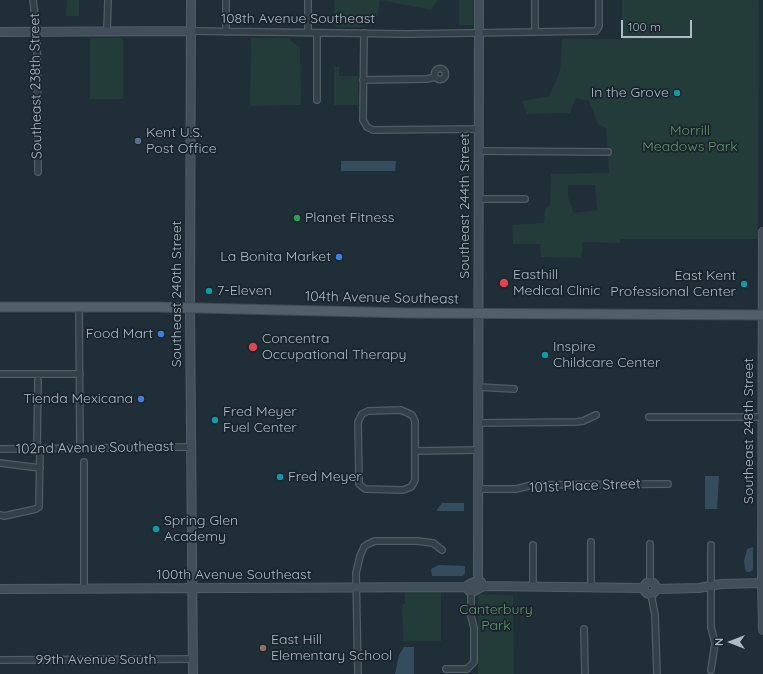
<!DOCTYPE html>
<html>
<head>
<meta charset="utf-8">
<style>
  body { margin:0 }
  #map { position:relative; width:763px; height:674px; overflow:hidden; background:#202e38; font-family:Quicksand,sans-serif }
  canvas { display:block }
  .north { position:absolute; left:711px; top:622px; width:40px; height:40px; -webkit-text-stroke:3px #19242d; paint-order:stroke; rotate:270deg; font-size:11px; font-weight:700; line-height:16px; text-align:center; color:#aebbc5 }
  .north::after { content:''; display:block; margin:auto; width:14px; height:18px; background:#aebbc5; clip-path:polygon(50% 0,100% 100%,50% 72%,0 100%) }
  .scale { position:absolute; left:621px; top:20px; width:71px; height:18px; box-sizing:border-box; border:2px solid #aebbc5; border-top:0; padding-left:5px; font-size:12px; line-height:14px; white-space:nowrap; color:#aebbc5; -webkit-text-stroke:3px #19242d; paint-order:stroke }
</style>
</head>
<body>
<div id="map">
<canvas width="763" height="674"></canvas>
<div class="north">N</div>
<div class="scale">100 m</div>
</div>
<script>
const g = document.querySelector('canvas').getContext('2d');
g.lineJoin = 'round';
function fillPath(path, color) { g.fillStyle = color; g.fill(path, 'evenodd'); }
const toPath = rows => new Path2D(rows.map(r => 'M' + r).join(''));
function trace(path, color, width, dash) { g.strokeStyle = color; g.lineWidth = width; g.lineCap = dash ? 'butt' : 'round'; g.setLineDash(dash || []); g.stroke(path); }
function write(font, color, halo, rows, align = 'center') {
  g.font = font + ' Quicksand,sans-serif'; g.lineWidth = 3.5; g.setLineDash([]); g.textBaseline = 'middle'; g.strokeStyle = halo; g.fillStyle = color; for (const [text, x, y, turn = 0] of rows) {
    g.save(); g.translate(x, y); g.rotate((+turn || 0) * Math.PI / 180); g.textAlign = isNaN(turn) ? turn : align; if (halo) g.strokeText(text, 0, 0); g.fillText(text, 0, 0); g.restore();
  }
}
fillPath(toPath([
  [67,0,79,0,79,16,66,16],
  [334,0,380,0,378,16,367,17,363,27,335,27],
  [380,0,438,0,431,10],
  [459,0,473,0,473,25,459,25],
  [622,0,759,0,758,239,620,239,620,243,583,242,581,258,541,257,540,244,513,244,512,225,544,223,545,209,550,205,551,174,609,173,606,128,598,124,589,101,576,98,570,113,527,114,522,101,549,96,560,71,562,39,622,39],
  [568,185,595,185,597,210,574,213,568,197],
  [90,38,123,38,123,99,90,99],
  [251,38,288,38,300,48,301,105,250,106],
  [334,67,339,67,339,76,358,76,358,105,334,105],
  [405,589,441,590,441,641,403,641,402,604,405,604],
  [478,594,513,595,514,674,478,674]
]), '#233b39');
fillPath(toPath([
  [341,161,396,161,395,171,341,171],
  [705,476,719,476,717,509,705,509],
  [442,503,464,503,464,511,436,511],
  [753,547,753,570,750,572,747,572,745,569,744,561,747,549],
  [439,565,465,566,465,573,463,576,432,576,431,569],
  [404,647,414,647,414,674,395,674,399,655]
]), '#334d5f');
const street = toPath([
  [33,0,37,32,38,172],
  [226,0,226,32],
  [192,31,407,34,596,31,599,26,599,0],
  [107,32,108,0],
  [535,32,535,0],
  [308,33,308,0],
  [364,33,363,120,367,127,373,130,479,129],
  '434.5 74a5.5 5.5 0 1 1 11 0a5.5 5.5 0 1 1-11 0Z',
  [363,80,427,79,435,77],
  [317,100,317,33],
  [479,151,608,152],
  [479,199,525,199],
  [79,307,80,449],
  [0,374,80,374],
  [478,387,514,389],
  [401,410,412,415,415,421,415,480,413,484,411,487,403,490,365,489,359,484,359,480,358,422,362,414,368,411,401,410],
  [649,417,762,417],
  [478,423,576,422,583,421,596,415],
  [0,449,191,447],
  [37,449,38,380],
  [415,451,478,450],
  [84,462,84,588],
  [0,463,40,468],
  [478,489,516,489,532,485,668,484],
  [0,515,4,516,36,509,39,507,40,449],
  [591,542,591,587],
  [650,544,650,582],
  [533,545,533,587],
  [711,545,711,627,715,643,711,670],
  [651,594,655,615,657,674],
  [584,629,585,674],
  [0,660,193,659],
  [446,669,467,669,474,662,474,628,471,616,471,591],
  [358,674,356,573,360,556,364,547,368,544,375,541,417,541,433,543,442,550]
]);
const secondary = toPath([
  [191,0,190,308,193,674],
  [0,32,192,31],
  [763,232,762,583,763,630],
  [476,581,481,582,482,587,474,591,469,591,467,587,468,585,476,581],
  [478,581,479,0],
  '644 588a6 6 0 1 1 12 0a6 6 0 1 1-12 0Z',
  [482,586,644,588],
  [0,589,467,587],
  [656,589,699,588,721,584,762,583]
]);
const primary = toPath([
  [0,307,156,307,407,313,763,315]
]);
trace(street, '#515d66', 8);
trace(secondary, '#515d66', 10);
trace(primary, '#404b55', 11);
trace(street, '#344048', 5.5);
trace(secondary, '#424f5b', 8);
trace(primary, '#515f68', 9);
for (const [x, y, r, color] of [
  [677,93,4,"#0f9aa8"],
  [138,141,4,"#5c6f8a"],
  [297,218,4,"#2e9e5b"],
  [339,257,4,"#3f7fe0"],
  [504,283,5,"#e0444e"],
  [744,284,4,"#0f9aa8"],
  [209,291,4,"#0f9aa8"],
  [161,334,4,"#3f7fe0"],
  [253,347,5,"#e0444e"],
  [545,355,4,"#0f9aa8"],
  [141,399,4,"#3f7fe0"],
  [215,420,4,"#0f9aa8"],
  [280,477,4,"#0f9aa8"],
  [156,529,4,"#0f9aa8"],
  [263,648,4,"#8d6e63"]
]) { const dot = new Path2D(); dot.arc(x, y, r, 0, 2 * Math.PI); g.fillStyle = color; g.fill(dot); trace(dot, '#19242d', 1.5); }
write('14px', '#aebbc5', '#19242d', [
  ["108th Avenue Southeast",298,19],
  ["Southeast 238th Street",36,86,-91],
  ["Southeast 244th Street",465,206,-90],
  ["Southeast 240th Street",177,294,-90],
  ["104th Avenue Southeast",382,298,1],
  ["Southeast 248th Street",749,431,-90],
  ["102nd Avenue Southeast",95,448,-1],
  ["101st Place Street",585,486,-2],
  ["100th Avenue Southeast",234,575],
  ["99th Avenue South",96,660]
]);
write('14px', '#aebbc5', '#19242d', [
  ["In the Grove",669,93,"right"],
  ["Kent U.S.",146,133],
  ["Post Office",146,149],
  ["Planet Fitness",305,218],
  ["La Bonita Market",331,257,"right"],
  ["Easthill",513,275],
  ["Medical Clinic",513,291],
  ["East Kent",736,276,"right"],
  ["Professional Center",736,292,"right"],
  ["7-Eleven",217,291],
  ["Food Mart",153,334,"right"],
  ["Concentra",262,339],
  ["Occupational Therapy",262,355],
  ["Inspire",553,347],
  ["Childcare Center",553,363],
  ["Tienda Mexicana",133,399,"right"],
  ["Fred Meyer",223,412],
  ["Fuel Center",223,428],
  ["Fred Meyer",288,477],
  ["Spring Glen",164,521],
  ["Academy",164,537],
  ["East Hill",271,640],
  ["Elementary School",271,656]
], 'left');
write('14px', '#669569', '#19242d', [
  ["Morrill",690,131],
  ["Meadows Park",690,147],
  ["Canterbury",496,610],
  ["Park",496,626]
]);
</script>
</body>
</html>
